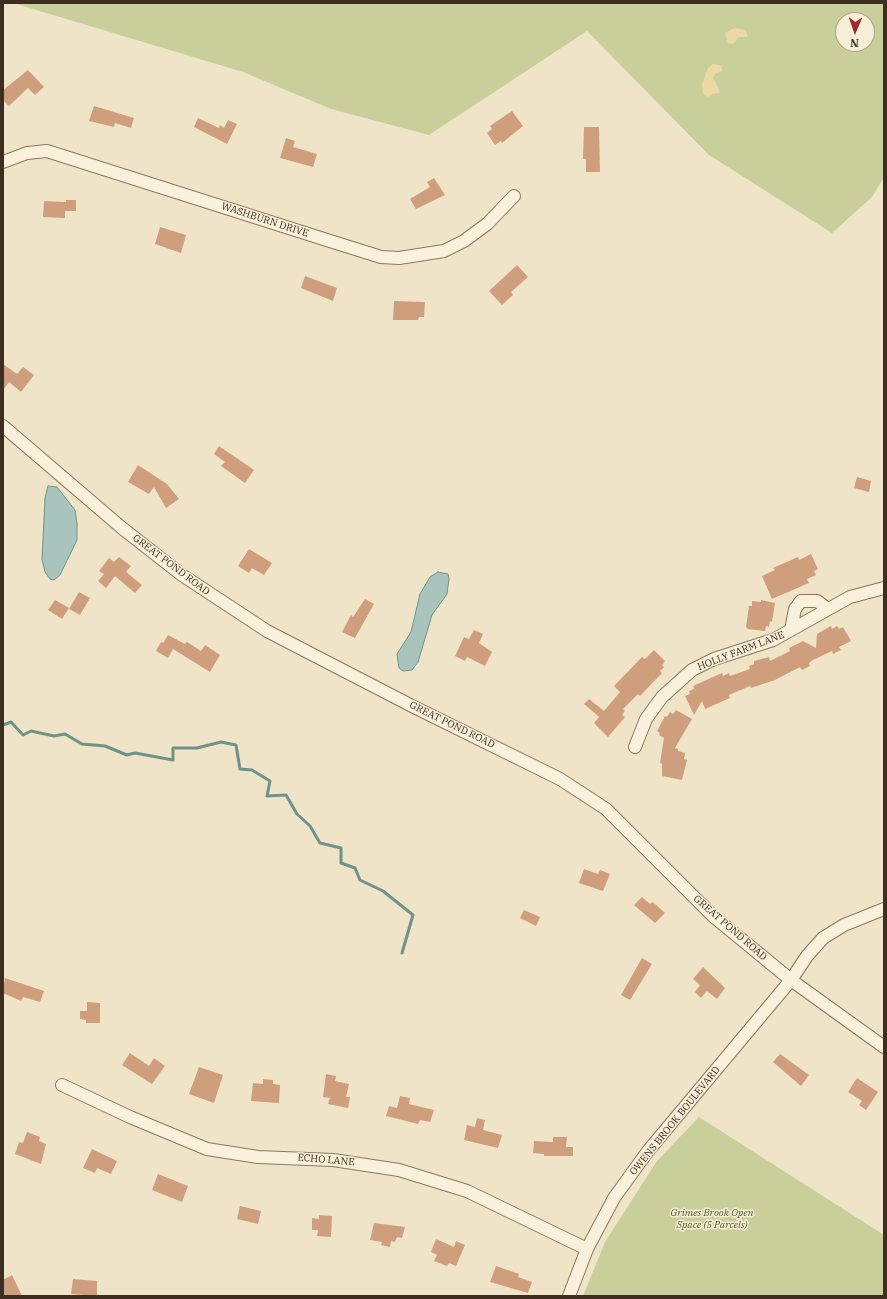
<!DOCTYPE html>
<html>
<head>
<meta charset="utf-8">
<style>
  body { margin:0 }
  #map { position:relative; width:887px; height:1299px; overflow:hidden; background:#f0e4c8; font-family:"IBM Plex Serif",serif }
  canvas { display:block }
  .frame { position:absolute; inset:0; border:4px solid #3d2e20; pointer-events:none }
  .north { position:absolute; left:835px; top:12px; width:40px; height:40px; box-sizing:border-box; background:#f7eed8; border:1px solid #ada18e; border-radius:50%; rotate:182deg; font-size:11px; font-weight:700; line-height:16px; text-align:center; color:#3d2e20 }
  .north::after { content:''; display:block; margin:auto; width:14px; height:18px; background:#9e2a2b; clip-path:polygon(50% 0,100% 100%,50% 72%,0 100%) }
</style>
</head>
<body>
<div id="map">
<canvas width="887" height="1299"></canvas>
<div class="frame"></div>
<div class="north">N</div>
</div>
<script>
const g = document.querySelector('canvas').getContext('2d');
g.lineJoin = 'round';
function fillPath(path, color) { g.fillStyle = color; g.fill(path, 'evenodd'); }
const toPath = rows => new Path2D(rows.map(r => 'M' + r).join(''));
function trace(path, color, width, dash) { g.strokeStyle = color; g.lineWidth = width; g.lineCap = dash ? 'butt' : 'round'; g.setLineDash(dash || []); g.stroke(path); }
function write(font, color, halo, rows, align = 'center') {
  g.font = font + ' "IBM Plex Serif",serif'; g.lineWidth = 3; g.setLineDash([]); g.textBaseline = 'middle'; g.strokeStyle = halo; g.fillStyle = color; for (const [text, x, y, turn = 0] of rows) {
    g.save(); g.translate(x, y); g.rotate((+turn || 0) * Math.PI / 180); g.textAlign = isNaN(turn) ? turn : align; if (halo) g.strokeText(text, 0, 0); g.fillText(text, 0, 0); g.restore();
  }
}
fillPath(toPath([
  [13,3,884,3,884,177,872,197,832,233,709,155,587,31,429,135,331,109,243,72],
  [843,20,867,20,867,44,843,44],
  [699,1117,884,1235,884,1296,583,1296,605,1242,657,1161]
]), '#c9cf9b');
fillPath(toPath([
  [734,28,746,30,748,37,738,37,735,43,732,44,728,43,725,33],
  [713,64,722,66,722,71,715,74,713,78,720,91,719,93,712,94,708,97,703,93,702,84,708,68]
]), '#ecd9a5');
const water = toPath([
  [48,486,57,487,75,510,77,523,77,540,60,575,54,580,50,579,45,572,42,559,45,498,48,486],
  [438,572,448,574,449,579,447,594,432,615,418,662,412,670,403,671,399,668,397,654,411,632,420,594,430,577,438,572]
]);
fillPath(water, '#a9c4bc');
trace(water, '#6f938a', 1);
trace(toPath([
  [3,725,11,722,23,735,31,731,54,736,65,734,82,744,105,746,127,755,135,753,173,760,173,748,197,748,221,742,236,745,240,769,252,770,270,781,267,796,286,795,297,814,310,826,320,843,341,848,341,863,355,868,360,880,383,891,413,915,402,953]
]), '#6f938a', 3);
fillPath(toPath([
  [28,70,44,87,35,95,28,88,9,106,3,100,3,90],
  [94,106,134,118,131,128,115,123,114,127,89,121],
  [512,111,523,126,502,143,501,141,495,145,487,133,492,129,490,126],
  [198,118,219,128,220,125,224,128,228,120,237,124,227,144,194,127],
  [584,127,599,127,600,172,586,172,586,159,583,159],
  [286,138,295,141,293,147,317,154,313,167,280,158],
  [434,178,445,195,416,209,410,199,430,187,427,182],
  [66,200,76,200,76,211,65,211,65,218,43,217,44,201,66,202],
  [160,227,186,235,181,253,155,244],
  [517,265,528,277,511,292,513,295,502,305,489,291],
  [305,276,337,288,333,301,301,288],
  [394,301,425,302,424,317,419,317,418,320,393,320],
  [3,364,17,374,23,367,34,375,21,392,9,382,3,390],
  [219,446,254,470,245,483,221,466,225,462,214,454],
  [138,465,167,484,179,499,166,508,154,487,149,494,128,482],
  [857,477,871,481,869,492,854,488],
  [249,549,272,563,264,575,252,568,249,573,238,566],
  [811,554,818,569,814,571,816,575,807,579,809,583,772,599,762,576,775,570,773,568,798,557,799,560],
  [119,557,131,566,126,572,142,585,135,593,115,576,106,588,98,581,104,574,99,571,109,558,114,562],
  [79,592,90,598,80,615,69,609],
  [365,599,374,604,355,638,342,632,351,615,353,617],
  [55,600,69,608,62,619,48,610],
  [761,600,775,603,772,622,770,621,769,627,766,626,765,631,748,629,746,627,749,606,752,606,752,601,761,602],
  [831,626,832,629,837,626,839,629,843,627,851,641,839,647,841,650,833,654,832,651,813,660,809,663,810,666,802,670,800,667,775,680,751,688,750,686,729,695,730,698,705,709,702,701,694,715,685,696,690,694,689,691,694,689,693,686,722,673,723,676,729,673,730,676,750,669,749,666,754,664,754,661,769,657,770,661,790,651,789,648,803,641,816,648,817,634],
  [474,630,483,634,479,643,492,652,485,666,467,657,465,661,455,656,464,637,469,639],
  [168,635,185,644,187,642,201,651,205,645,220,655,210,672,173,649,168,658,156,651,161,642,163,643],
  [654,650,665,661,662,665,664,667,660,671,662,673,640,696,638,694,623,709,625,711,622,715,625,717,608,737,594,723,599,717,584,704,589,699,604,711,620,692,614,686,642,657,645,659],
  [676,710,692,719,675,748,678,749,678,751,685,753,684,759,687,760,682,780,662,776,662,764,660,763,664,738,659,735,660,733,657,731,665,716,667,717,670,712,673,714],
  [584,869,598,874,600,870,610,874,603,891,579,883],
  [642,897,650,904,653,902,665,913,655,923,634,905],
  [524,910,540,917,536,926,520,918],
  [642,958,652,964,630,1000,621,995],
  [703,967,725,988,717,999,707,991,701,998,695,992,700,985,693,979],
  [5,978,44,991,40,1002,23,997,21,1001,3,993],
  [87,1002,100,1003,100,1023,86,1023,86,1020,80,1019,80,1011,87,1011],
  [130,1053,149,1066,154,1058,165,1066,152,1084,122,1065],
  [780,1054,809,1075,801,1086,773,1062],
  [199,1067,223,1075,214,1103,189,1094],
  [326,1074,336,1076,335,1081,349,1084,346,1097,350,1097,348,1108,328,1104,330,1098,323,1097],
  [857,1078,878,1092,866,1110,859,1105,862,1101,848,1092],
  [263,1079,273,1080,273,1084,280,1085,279,1103,251,1101,253,1083,263,1084],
  [400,1096,410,1098,409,1104,434,1110,430,1122,420,1120,418,1124,386,1116,389,1106,397,1108],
  [477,1118,485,1120,483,1130,502,1135,498,1148,464,1140,467,1125,475,1127],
  [27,1132,40,1137,39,1141,46,1144,41,1164,15,1154,19,1142,23,1143],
  [553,1137,567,1137,566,1147,573,1147,573,1156,544,1156,544,1154,533,1153,534,1141,553,1142],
  [92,1149,117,1161,111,1174,97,1168,95,1173,83,1168],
  [158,1174,188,1186,182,1202,152,1190],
  [240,1206,261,1211,258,1224,237,1219],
  [319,1215,332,1216,331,1237,317,1236,318,1230,312,1230,312,1218,319,1219],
  [374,1223,405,1227,402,1238,397,1237,395,1242,391,1241,390,1247,381,1245,382,1242,370,1240],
  [436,1239,454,1247,456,1241,465,1245,456,1266,449,1263,447,1266,434,1261,437,1255,431,1252],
  [496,1266,519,1274,518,1277,532,1282,528,1293,490,1282],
  [12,1275,22,1296,3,1296,3,1280],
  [73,1279,97,1281,97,1296,71,1294]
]), '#cf9f7d');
const minor = toPath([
  [3,162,27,153,47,151,330,241,381,257,399,258,444,251,464,241,487,224,514,196],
  [3,426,122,528,182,575,267,631,414,707,560,779,606,809,713,916,791,980,884,1047],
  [791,630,795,609,801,601,817,601,828,609],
  [635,747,646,719,662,697,692,670,714,659,773,640,850,597,884,588],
  [62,1085,130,1117,207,1149,258,1157,333,1160,399,1170,467,1191,587,1249],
  [569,1296,587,1249,614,1198,648,1151,791,980,807,956,823,938,844,925,884,909]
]);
trace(minor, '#8d765c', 14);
trace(minor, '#faf1dc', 12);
write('10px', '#3d2e20', '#f7eed8', [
  ["WASHBURN DRIVE",265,220,18],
  ["GREAT POND ROAD",171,565,37],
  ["HOLLY FARM LANE",741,651,-21],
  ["GREAT POND ROAD",452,725,26],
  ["GREAT POND ROAD",730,928,41],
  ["OWENS BROOK BOULEVARD",675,1121,-51],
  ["ECHO LANE",326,1160,5]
]);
write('italic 10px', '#4d5a26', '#f7eed8', [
  ["Grimes Brook Open",712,1213],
  ["Space (5 Parcels)",712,1225]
]);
</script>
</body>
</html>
